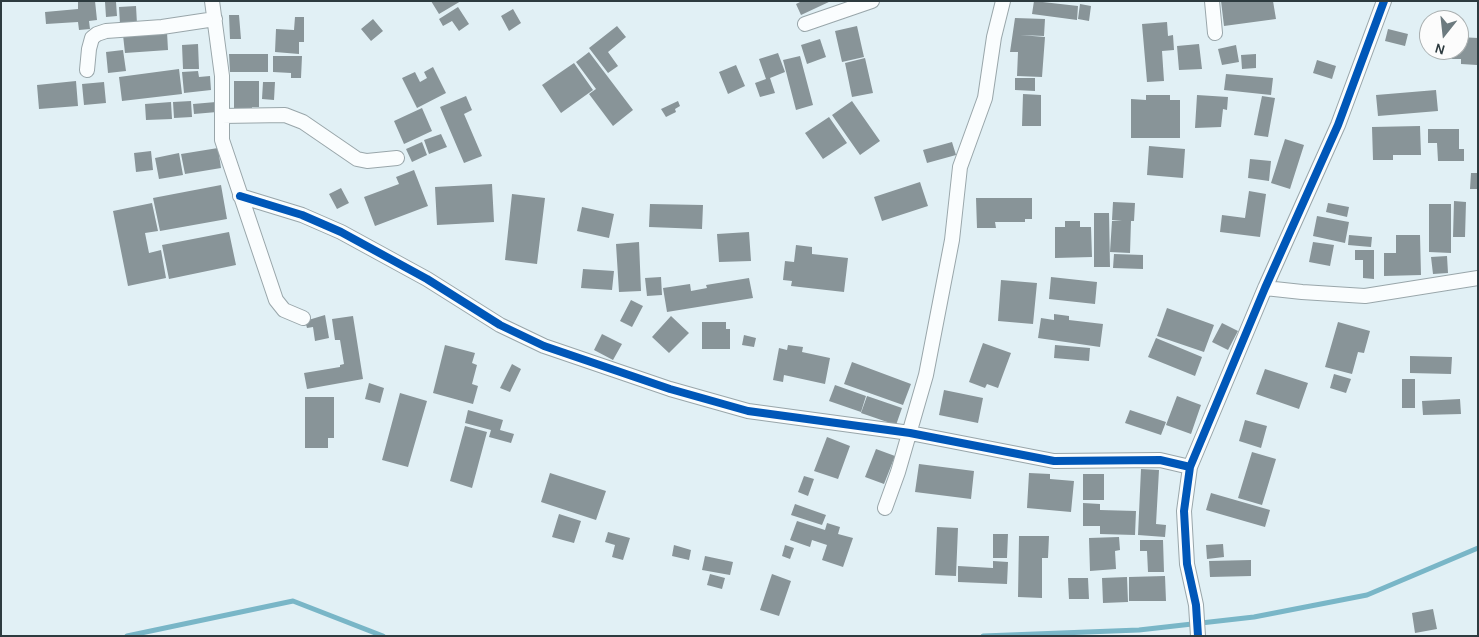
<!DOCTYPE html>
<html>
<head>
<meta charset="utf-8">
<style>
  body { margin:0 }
  #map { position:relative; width:1479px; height:637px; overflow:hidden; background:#e1f0f5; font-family:Karla,sans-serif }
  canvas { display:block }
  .frame { position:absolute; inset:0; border:2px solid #2d3b3f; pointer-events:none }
  .north { position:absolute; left:1419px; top:10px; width:50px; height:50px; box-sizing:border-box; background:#fcfcfc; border:1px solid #a9afb0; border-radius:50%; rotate:196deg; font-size:14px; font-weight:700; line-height:20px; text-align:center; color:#2d3b3f }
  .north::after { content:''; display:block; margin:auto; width:18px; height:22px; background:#6c7a7f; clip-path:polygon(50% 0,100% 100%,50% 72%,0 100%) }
</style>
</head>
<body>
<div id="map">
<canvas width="1479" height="637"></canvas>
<div class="frame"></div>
<div class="north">N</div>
</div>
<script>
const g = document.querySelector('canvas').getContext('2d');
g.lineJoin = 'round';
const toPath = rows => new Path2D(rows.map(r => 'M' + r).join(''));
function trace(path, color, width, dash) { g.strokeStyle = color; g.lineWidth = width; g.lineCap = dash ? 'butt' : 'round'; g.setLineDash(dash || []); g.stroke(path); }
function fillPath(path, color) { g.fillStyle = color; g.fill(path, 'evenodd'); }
trace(toPath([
  [127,636,293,601,383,636],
  [983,636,1139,630,1254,617,1367,595,1478,548]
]), '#79b6c7', 5);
fillPath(toPath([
  [78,1,95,1,97,20,89,21,90,29,79,30,78,22,46,24,45,12,78,9],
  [431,1,461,1,439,14],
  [802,1,831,1,801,15,796,4],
  [1034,1,1078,6,1077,20,1032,14],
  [1221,1,1273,1,1276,19,1224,26],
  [105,2,116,2,117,16,106,17],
  [1080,4,1091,6,1089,21,1078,19],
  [136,6,137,24,120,24,119,7],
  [458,7,469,24,459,31,452,21,443,26,439,19],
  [513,9,521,23,509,31,501,16],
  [229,15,239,15,241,39,230,39],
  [295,17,304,17,304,42,299,42,299,54,275,52,276,29,294,30],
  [1015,18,1045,19,1044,36,1020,35,1045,37,1042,77,1017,76,1018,52,1010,52],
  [373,19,383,31,371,41,361,29],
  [1167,22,1168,36,1173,35,1174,50,1162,51,1164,81,1147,82,1142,24],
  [617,26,626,37,608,52,618,66,608,73,589,48],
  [857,26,864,57,842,62,835,31],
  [1388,29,1408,34,1405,46,1385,41],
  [167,32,168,50,125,53,123,35],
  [1425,35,1429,35,1429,48,1425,48],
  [1459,37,1478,38,1477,65,1461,64,1461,59,1451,59,1452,50,1459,50],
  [820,39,826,57,807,64,801,45],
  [198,44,199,69,183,69,182,45],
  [1199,44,1202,69,1179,70,1177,46],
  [1236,45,1239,62,1222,65,1218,49],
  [123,50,126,71,108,73,106,52],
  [589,52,633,110,613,126,589,94,596,89,576,62],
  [778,53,785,72,770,78,775,93,760,97,755,83,766,79,759,59],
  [229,54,268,54,268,72,230,72],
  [1256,54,1256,68,1242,69,1241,55],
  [273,56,302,56,301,78,291,78,291,73,273,72],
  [800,56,813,105,796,110,783,60],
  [865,58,873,93,852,97,845,63],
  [1317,60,1336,66,1332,79,1313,73],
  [574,63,593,90,561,113,542,85],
  [736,65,745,86,728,94,719,72],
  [433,67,446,93,417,108,402,78,415,72,420,82,427,78,424,72],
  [179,69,182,94,122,101,119,77],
  [198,71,199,77,210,76,211,90,184,93,182,72],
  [1226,74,1273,78,1271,95,1224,90],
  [1015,78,1035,78,1035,91,1015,90],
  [76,81,78,106,39,109,37,85],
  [234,81,259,81,259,107,252,107,252,113,234,112],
  [104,82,106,103,84,105,82,84],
  [263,82,275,82,274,100,262,99],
  [1436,90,1438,111,1378,116,1376,95],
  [1023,94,1041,95,1041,126,1022,126],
  [1146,95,1170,95,1170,100,1180,100,1180,138,1131,138,1131,99,1146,100],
  [1197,95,1228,97,1227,110,1223,109,1221,127,1195,128],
  [466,96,472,110,464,114,482,156,464,163,440,107],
  [1262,96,1275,98,1268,137,1254,135],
  [191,101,192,117,174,118,173,102],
  [678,101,680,106,675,109,676,112,666,117,661,109],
  [852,101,880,141,860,155,832,115],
  [171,102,172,119,146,120,145,104],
  [216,102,217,112,194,114,193,104],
  [422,108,432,131,404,144,394,121],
  [829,117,847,143,823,159,805,133],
  [1420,126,1421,155,1393,155,1393,160,1373,160,1372,127],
  [1428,129,1459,129,1459,149,1464,149,1464,161,1438,161,1437,143,1428,143],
  [441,134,447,147,429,154,424,140],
  [1285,139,1304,145,1290,189,1271,183],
  [422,142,427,155,412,162,406,149],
  [952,142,956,155,927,163,923,150],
  [1149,146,1185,149,1183,178,1147,175],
  [218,148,221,168,185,174,181,154],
  [151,151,153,170,136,172,134,153],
  [179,153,183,175,159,179,155,158],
  [1250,159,1271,161,1269,181,1248,178],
  [414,170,428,206,375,226,364,197,399,184,396,177],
  [1471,173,1478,173,1478,189,1470,189],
  [920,182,928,206,882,221,874,197],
  [492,184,494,222,437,225,435,187],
  [221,185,227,219,160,231,153,198],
  [341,188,349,203,337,209,329,194],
  [1249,191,1266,194,1260,237,1220,232,1222,215,1245,218],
  [512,194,545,198,537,264,505,260],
  [976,198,1032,198,1032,219,1025,219,1025,222,995,222,996,228,977,228],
  [1454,201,1466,202,1465,237,1453,237],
  [1113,202,1135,203,1134,221,1131,221,1130,253,1110,252,1112,221,1122,221,1112,220],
  [152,203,158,231,145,233,149,253,161,250,166,278,128,286,113,211],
  [1328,203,1349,207,1347,217,1326,212],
  [650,204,703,205,702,229,649,227],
  [1429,204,1451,204,1451,253,1429,252],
  [582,207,614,214,609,238,577,231],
  [1094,213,1109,213,1110,267,1094,267],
  [1317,216,1349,222,1345,243,1313,236],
  [1065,221,1080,221,1080,227,1091,227,1092,257,1055,258,1055,227,1065,227],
  [229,232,236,265,169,279,162,245],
  [749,232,751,261,719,262,717,234],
  [1349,235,1372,237,1371,247,1348,245],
  [1396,235,1420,235,1421,275,1384,276,1384,253,1396,253],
  [639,242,641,291,619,292,616,244],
  [1313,242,1334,245,1330,266,1309,262],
  [796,245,812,247,812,254,848,258,844,292,791,286,792,281,783,280,785,261,794,262],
  [1355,250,1374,250,1374,279,1363,278,1363,260,1355,260],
  [1114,254,1143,255,1143,269,1113,268],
  [1447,256,1448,273,1433,274,1431,257],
  [583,269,614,271,612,290,581,288],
  [661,277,662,295,647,296,645,278],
  [1051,277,1097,282,1095,304,1049,299],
  [749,278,753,298,667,312,663,288,690,284,691,291,707,288,706,285],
  [1001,280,1037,283,1033,324,998,321],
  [631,300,643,306,632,327,620,321],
  [1167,308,1214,325,1204,352,1157,336],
  [1054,314,1069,316,1069,320,1103,324,1100,347,1038,338,1041,318,1054,320],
  [325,315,329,338,315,341,313,327,307,328,305,321],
  [353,316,363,379,307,389,304,373,340,367,340,365,344,364,340,340,335,340,332,319],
  [671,316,689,333,669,353,652,337],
  [702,322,726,322,726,329,730,329,730,349,702,349],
  [1338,322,1370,331,1364,353,1358,352,1352,374,1325,367],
  [1222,323,1238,331,1228,350,1212,342],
  [602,334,622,344,613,360,594,350],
  [744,335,756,338,754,347,742,345],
  [1156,338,1202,357,1195,376,1148,357],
  [983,343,1011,353,998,388,987,384,985,388,969,382],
  [445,345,475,353,472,363,477,365,472,384,478,386,473,404,433,393],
  [788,345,803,347,802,352,830,358,825,384,784,375,783,382,773,380,779,348,787,350],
  [1055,345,1090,348,1089,361,1054,358],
  [1410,356,1452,357,1451,374,1410,373],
  [852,362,911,384,903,405,844,384],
  [512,364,521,369,510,392,500,388],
  [1265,369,1308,383,1299,409,1256,394],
  [1334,374,1351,379,1346,393,1330,388],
  [1402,379,1415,379,1415,408,1402,408],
  [369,383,384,388,380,403,365,399],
  [835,385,866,396,861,412,829,401],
  [944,390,983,398,978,423,939,415],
  [400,393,427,401,408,467,382,460],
  [867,396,902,408,896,425,861,413],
  [1177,396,1201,405,1191,434,1166,425],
  [305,397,334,397,334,438,328,438,328,448,305,448],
  [1460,399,1461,414,1423,415,1422,401],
  [468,410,503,420,500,430,514,434,511,443,489,437,491,430,465,423],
  [1130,410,1166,422,1161,435,1125,423],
  [1245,420,1267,426,1261,448,1239,441],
  [465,426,487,432,472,488,450,481],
  [827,437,850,446,838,479,814,471],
  [876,449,895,456,884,484,865,477],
  [1252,452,1276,459,1262,505,1238,498],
  [919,464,974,471,971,499,915,492],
  [1141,469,1159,470,1156,524,1166,525,1165,537,1138,535],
  [550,473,606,491,596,520,541,502],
  [1029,473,1050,474,1050,479,1074,481,1071,512,1027,508],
  [1083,474,1104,474,1104,500,1083,500],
  [804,476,814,479,808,496,798,492],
  [1211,493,1270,510,1265,527,1206,510],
  [1083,503,1100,504,1100,510,1136,511,1135,535,1100,534,1100,526,1083,526],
  [795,504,826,515,822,525,791,515],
  [559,514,581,521,574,543,552,537],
  [797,521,825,530,827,523,840,527,838,534,853,538,843,567,822,560,827,545,812,540,810,547,790,540],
  [937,527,958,528,956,576,935,575],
  [608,532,630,538,623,560,612,557,615,545,605,542],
  [993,534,1008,534,1007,558,993,558],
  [1019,536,1049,536,1048,558,1042,558,1042,598,1018,597],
  [1119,537,1120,550,1115,551,1116,569,1090,571,1089,538],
  [1140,540,1163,540,1164,572,1148,572,1147,551,1140,551],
  [1223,544,1224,557,1207,559,1206,545],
  [674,545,691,550,689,560,672,556],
  [785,545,794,548,790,559,782,556],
  [705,556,733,562,730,575,702,570],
  [1251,560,1251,576,1210,577,1209,561],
  [993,561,1008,562,1007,584,958,582,958,566,993,568],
  [710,574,725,578,722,589,707,585],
  [772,574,791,581,779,616,760,610],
  [1165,576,1166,601,1129,601,1129,577],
  [1127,577,1128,602,1103,603,1102,578],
  [1068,578,1088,578,1089,599,1069,599],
  [1433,609,1437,629,1415,633,1412,613]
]), '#889498');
const street = toPath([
  [212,1,222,76,222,140,276,300,284,310,303,318],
  [1212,1,1215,33],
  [805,24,872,1],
  [87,70,89,49,92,38,97,34,106,31,162,27,215,19],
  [222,116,285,115,303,122,357,159,367,161,397,158],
  [240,196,302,215,341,232,427,279,500,325,544,346,670,389,748,411,910,433,1054,461,1160,460,1190,467],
  [1265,288,1302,292,1365,296,1478,278],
  [885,508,898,472,926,375,952,240,960,167,985,98,994,37,1003,1],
  [1198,636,1196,605,1187,564,1184,511,1190,467,1265,288,1338,125,1384,1]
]);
trace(street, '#99a6aa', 16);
trace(street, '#fafdfe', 14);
trace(toPath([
  [240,196,302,215,341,232,427,279,500,325,544,346,670,389,748,411,910,433,1054,461,1160,460,1190,467],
  [1198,636,1196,605,1187,564,1184,511,1190,467,1265,288,1338,125,1384,1]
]), '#0057b8', 8);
</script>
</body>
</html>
